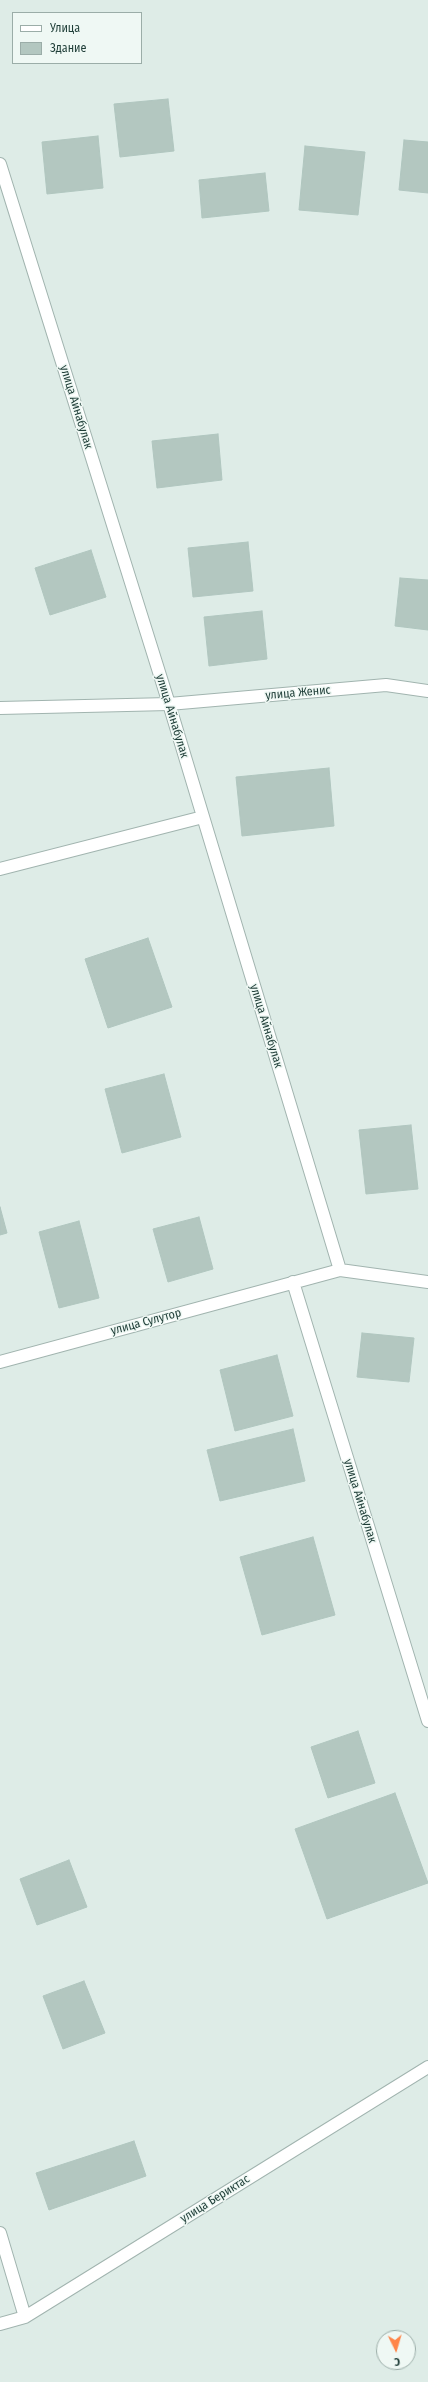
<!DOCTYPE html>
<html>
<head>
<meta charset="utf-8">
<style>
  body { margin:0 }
  #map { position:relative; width:428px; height:2382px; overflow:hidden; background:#deece7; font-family:"Fira Sans Condensed",sans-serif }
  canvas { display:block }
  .legend { position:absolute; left:12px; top:12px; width:130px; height:52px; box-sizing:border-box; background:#eff8f4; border:1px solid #9bada8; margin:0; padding:5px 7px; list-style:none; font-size:12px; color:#1e3d37 }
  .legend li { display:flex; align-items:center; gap:8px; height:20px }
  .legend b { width:20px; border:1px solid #9bada8 }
  .north { position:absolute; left:376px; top:2330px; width:40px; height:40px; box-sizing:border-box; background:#eff8f4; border:1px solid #9bada8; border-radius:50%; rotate:175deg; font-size:11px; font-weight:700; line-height:16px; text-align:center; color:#1e3d37 }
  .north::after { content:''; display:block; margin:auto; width:14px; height:18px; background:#ff8549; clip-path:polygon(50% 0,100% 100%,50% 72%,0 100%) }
</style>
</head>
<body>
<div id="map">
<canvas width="428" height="2382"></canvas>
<ul class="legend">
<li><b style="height:5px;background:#fff"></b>Улица</li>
<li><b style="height:11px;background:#b3c7c0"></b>Здание</li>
</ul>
<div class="north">С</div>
</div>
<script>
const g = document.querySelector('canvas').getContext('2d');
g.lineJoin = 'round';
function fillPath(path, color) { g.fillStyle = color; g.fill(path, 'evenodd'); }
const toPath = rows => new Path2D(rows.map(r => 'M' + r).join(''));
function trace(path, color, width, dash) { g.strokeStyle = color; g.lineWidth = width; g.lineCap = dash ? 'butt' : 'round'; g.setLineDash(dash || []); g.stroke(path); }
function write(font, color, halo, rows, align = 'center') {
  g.font = font + ' "Fira Sans Condensed",sans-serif'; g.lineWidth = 3; g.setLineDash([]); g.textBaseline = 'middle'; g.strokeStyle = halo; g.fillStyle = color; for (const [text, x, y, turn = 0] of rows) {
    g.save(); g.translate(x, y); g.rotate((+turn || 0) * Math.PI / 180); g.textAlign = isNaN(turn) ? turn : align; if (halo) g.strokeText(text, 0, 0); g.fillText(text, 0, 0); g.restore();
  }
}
const building = toPath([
  [168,99,174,151,120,157,114,104,168,99],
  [98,136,103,188,47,194,42,142,98,136],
  [404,140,428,142,428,193,399,190,404,140],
  [305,146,365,152,358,215,299,210,305,146],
  [265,173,269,211,202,218,199,180,265,173],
  [218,434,222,480,157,488,152,441,218,434],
  [248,542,253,591,193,597,188,548,248,542],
  [91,550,106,597,50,615,35,568,91,550],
  [400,578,428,580,428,630,395,626,400,578],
  [262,611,267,659,209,666,204,617,262,611],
  [329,768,334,826,242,836,236,777,329,768],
  [148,938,172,1007,108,1028,85,959,148,938],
  [164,1074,181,1137,122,1153,105,1089,164,1074],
  [411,1125,418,1189,366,1194,359,1130,411,1125],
  [0,1207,7,1233,0,1235,0,1207],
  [199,1217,213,1269,168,1282,153,1229,199,1217],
  [79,1221,99,1298,59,1308,39,1232,79,1221],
  [362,1333,414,1338,409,1382,357,1377,362,1333],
  [277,1355,293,1416,235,1431,220,1370,277,1355],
  [293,1429,305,1481,220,1501,207,1450,293,1429],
  [313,1537,335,1615,262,1635,240,1557,313,1537],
  [358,1731,375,1783,328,1798,311,1747,358,1731],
  [395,1793,428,1883,327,1919,295,1829,395,1793],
  [69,1860,87,1907,37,1925,20,1879,69,1860],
  [84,1981,105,2033,63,2049,43,1996,84,1981],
  [134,2141,146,2176,49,2210,36,2173,134,2141]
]);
fillPath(building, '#b3c7c0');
trace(building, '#b0c6bf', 1);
const service = toPath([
  [0,708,169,704]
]);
const minor = toPath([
  [0,164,169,704,340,1270],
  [169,704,386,685,428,691],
  [0,869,203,817],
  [293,1282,428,1721],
  [0,1362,340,1270,428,1282],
  [0,2233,25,2317],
  [0,2324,25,2317,428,2067]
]);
trace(service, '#a1b4af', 14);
trace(minor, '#a1b4af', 14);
trace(service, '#fff', 12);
trace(minor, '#fff', 12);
write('12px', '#1e3d37', '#eff8f4', [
  ["улица Айнабулак",76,407,73],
  ["улица Женис",298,693,-5],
  ["улица Айнабулак",172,716,73],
  ["улица Айнабулак",266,1026,73],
  ["улица Сулутор",146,1322,-15],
  ["улица Айнабулак",360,1501,73],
  ["улица Бериктас",215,2199,-32]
]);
</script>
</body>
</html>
